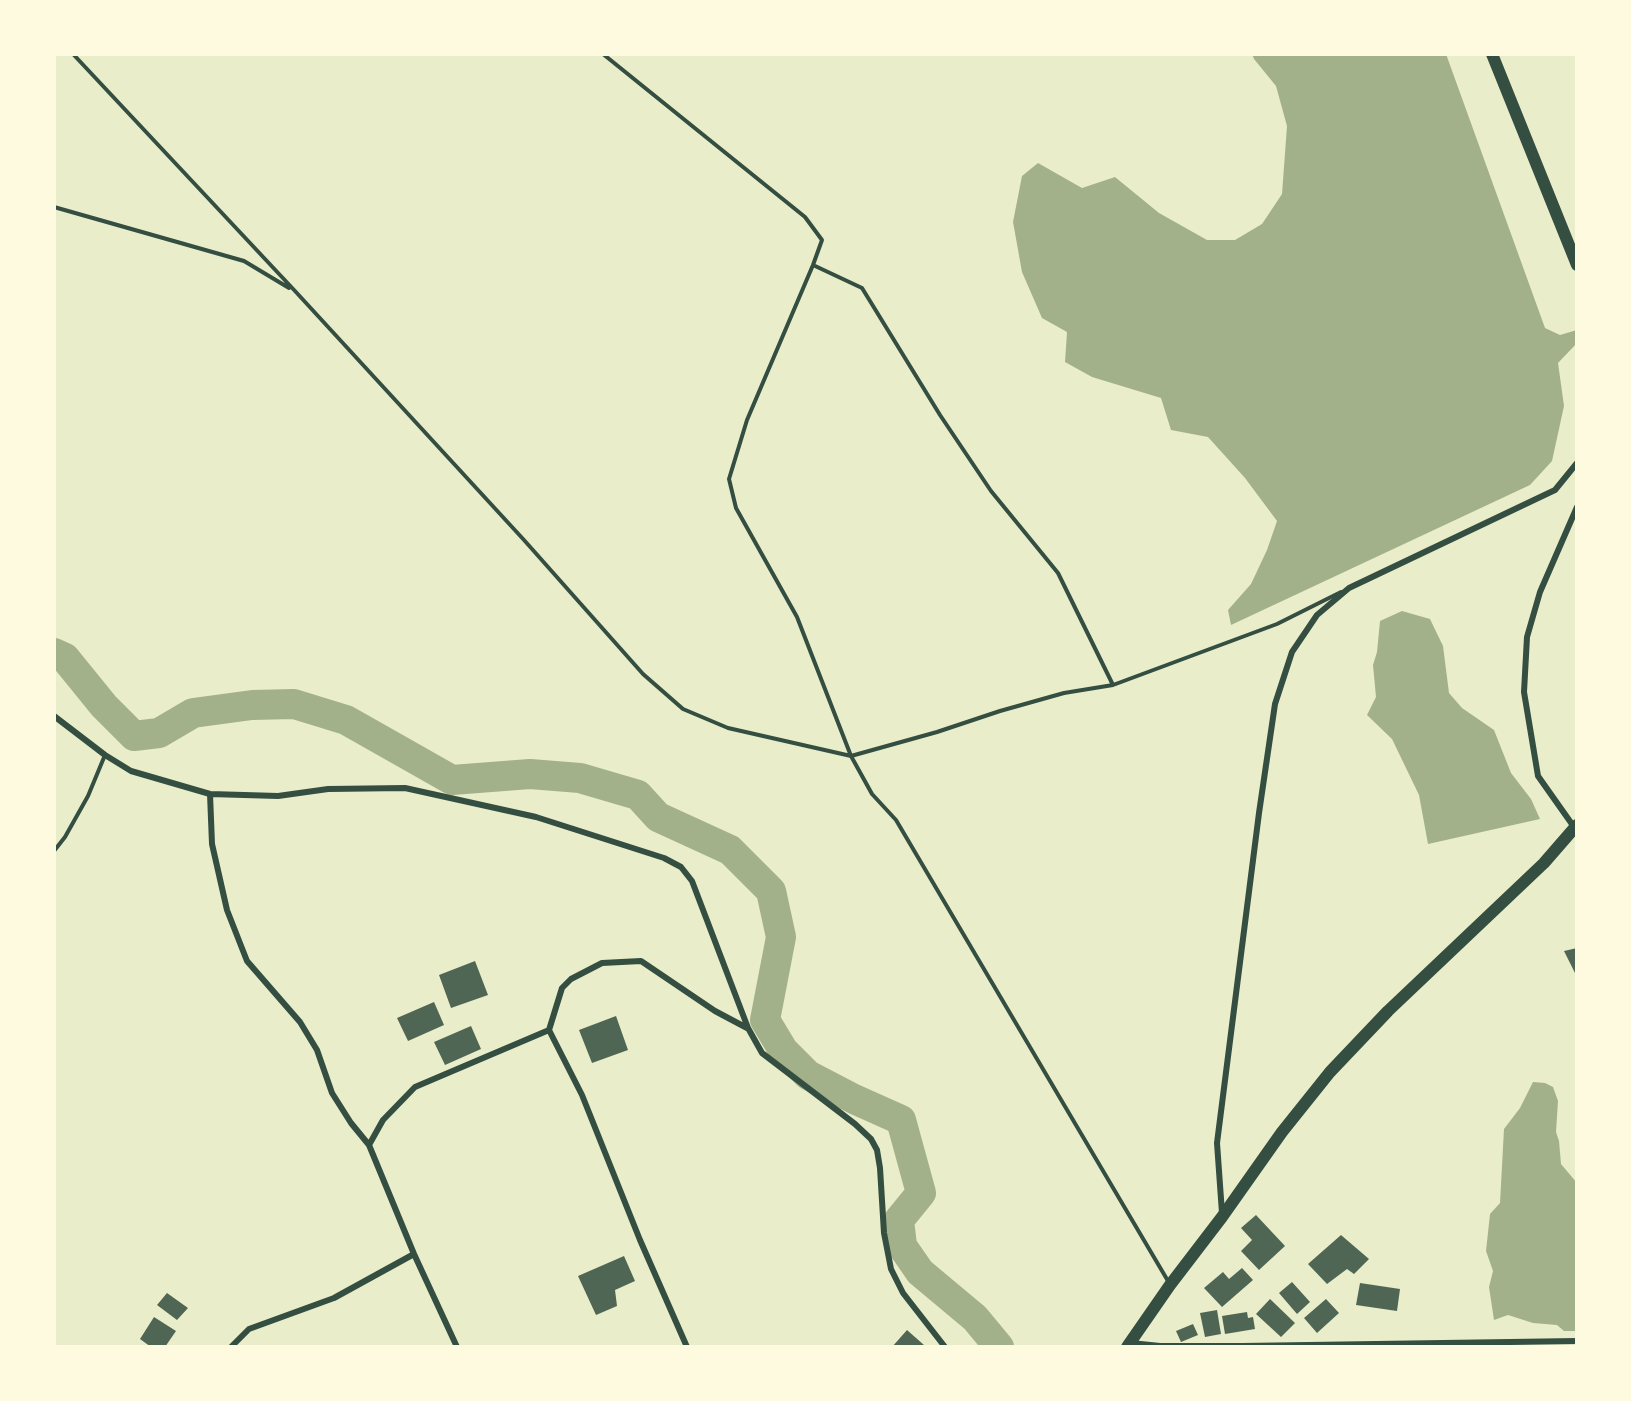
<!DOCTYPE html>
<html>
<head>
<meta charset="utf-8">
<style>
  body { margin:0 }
  #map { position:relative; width:1631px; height:1401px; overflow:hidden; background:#e9edc9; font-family:"PT Sans Narrow",sans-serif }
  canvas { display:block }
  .frame { position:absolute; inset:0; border:56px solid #fefae0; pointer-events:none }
</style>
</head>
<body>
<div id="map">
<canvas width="1631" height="1401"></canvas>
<div class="frame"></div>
</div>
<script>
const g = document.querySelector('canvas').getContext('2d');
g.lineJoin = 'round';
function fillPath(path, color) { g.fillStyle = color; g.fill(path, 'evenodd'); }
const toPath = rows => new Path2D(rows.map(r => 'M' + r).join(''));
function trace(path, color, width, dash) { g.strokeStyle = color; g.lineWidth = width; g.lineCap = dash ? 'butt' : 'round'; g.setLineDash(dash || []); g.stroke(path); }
fillPath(toPath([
  [1252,54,1446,54,1545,328,1560,335,1577,330,1577,343,1558,363,1564,406,1552,461,1530,485,1231,625,1228,610,1251,584,1267,550,1277,521,1245,478,1208,437,1171,430,1161,398,1092,377,1065,362,1067,332,1042,318,1022,272,1013,222,1022,176,1038,163,1082,188,1115,177,1159,213,1207,240,1235,240,1262,224,1282,194,1287,126,1276,86,1254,59],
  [1402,611,1430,619,1443,646,1449,693,1462,708,1494,730,1511,773,1531,799,1540,819,1428,844,1419,795,1392,739,1367,715,1376,697,1373,665,1377,652,1380,621],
  [1533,1082,1545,1083,1553,1087,1558,1101,1556,1132,1559,1141,1561,1164,1577,1183,1577,1331,1564,1331,1557,1325,1533,1323,1508,1315,1494,1320,1489,1287,1493,1271,1486,1251,1490,1214,1500,1203,1504,1129,1520,1108]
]), '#a3b18a');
trace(toPath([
  [54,653,65,658,104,706,134,736,159,733,193,713,252,705,294,704,346,720,452,780,530,774,580,778,638,795,658,817,730,850,771,891,781,937,765,1020,783,1050,808,1075,854,1099,901,1120,921,1193,899,1220,902,1246,920,1272,975,1318,999,1347]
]), '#a3b18a', 30);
fillPath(toPath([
  [1577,948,1577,977,1564,951],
  [475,961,488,995,451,1008,439,975],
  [434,1002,444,1025,408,1041,397,1018],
  [616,1016,628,1050,592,1063,579,1030],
  [471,1026,481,1049,445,1065,434,1042],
  [1256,1215,1285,1246,1259,1270,1241,1251,1252,1240,1241,1228],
  [1341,1235,1369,1259,1354,1274,1347,1269,1327,1284,1308,1264],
  [624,1256,635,1281,615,1290,617,1306,596,1315,578,1276],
  [1242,1268,1253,1280,1222,1307,1204,1288,1223,1272,1229,1279],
  [1292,1282,1310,1302,1297,1314,1279,1293],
  [1360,1283,1400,1289,1397,1311,1356,1305],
  [167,1293,188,1308,177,1320,157,1305],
  [1270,1299,1295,1323,1281,1337,1256,1314],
  [1326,1299,1339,1313,1317,1333,1304,1318],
  [1217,1310,1221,1334,1205,1337,1200,1313],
  [1247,1312,1248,1318,1253,1317,1255,1329,1225,1334,1222,1316],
  [154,1317,176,1331,165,1347,151,1347,140,1339],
  [1193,1324,1198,1335,1181,1342,1176,1331],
  [907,1330,924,1345,923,1347,892,1347]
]), '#4f6655');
trace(toPath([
  [73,54,295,291,524,540,643,674,683,709,728,728,851,756,937,732,1000,711,1064,693,1113,685,1277,624,1341,592],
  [603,54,805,217,822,240,813,265,747,420,729,479,736,508,797,617,851,756,872,794,896,820,1168,1281],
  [54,207,244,261,289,288],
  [813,265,862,288,940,415,991,491,1058,573,1113,685],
  [54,851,65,837,88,796,105,755]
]), '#344e41', 4);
trace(toPath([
  [54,716,105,755,131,771,210,794,278,796,328,789,405,788,536,817,664,858,681,867,692,881,748,1028,762,1053,855,1124,871,1139,877,1150,880,1168,884,1233,891,1269,903,1293,945,1347],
  [210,794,212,844,227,910,247,961,300,1022,317,1050,332,1093,351,1123,369,1145,414,1254,457,1347],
  [1574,827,1538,776,1524,692,1527,637,1540,592,1577,507],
  [369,1145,383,1120,415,1087,549,1030],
  [1222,1213,1217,1143,1259,813,1275,704,1292,652,1317,615,1349,588,1555,490,1577,463],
  [1131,1343,1160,1346,1242,1346,1577,1341],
  [231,1347,249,1329,334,1298,414,1254],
  [687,1347,640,1240,582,1095,549,1030,562,988,571,979,602,963,641,961,715,1011,747,1028]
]), '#344e41', 6);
trace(toPath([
  [1492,54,1577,265],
  [1127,1347,1170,1285,1222,1217,1282,1132,1330,1072,1388,1011,1544,863,1577,825]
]), '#344e41', 12);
</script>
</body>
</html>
